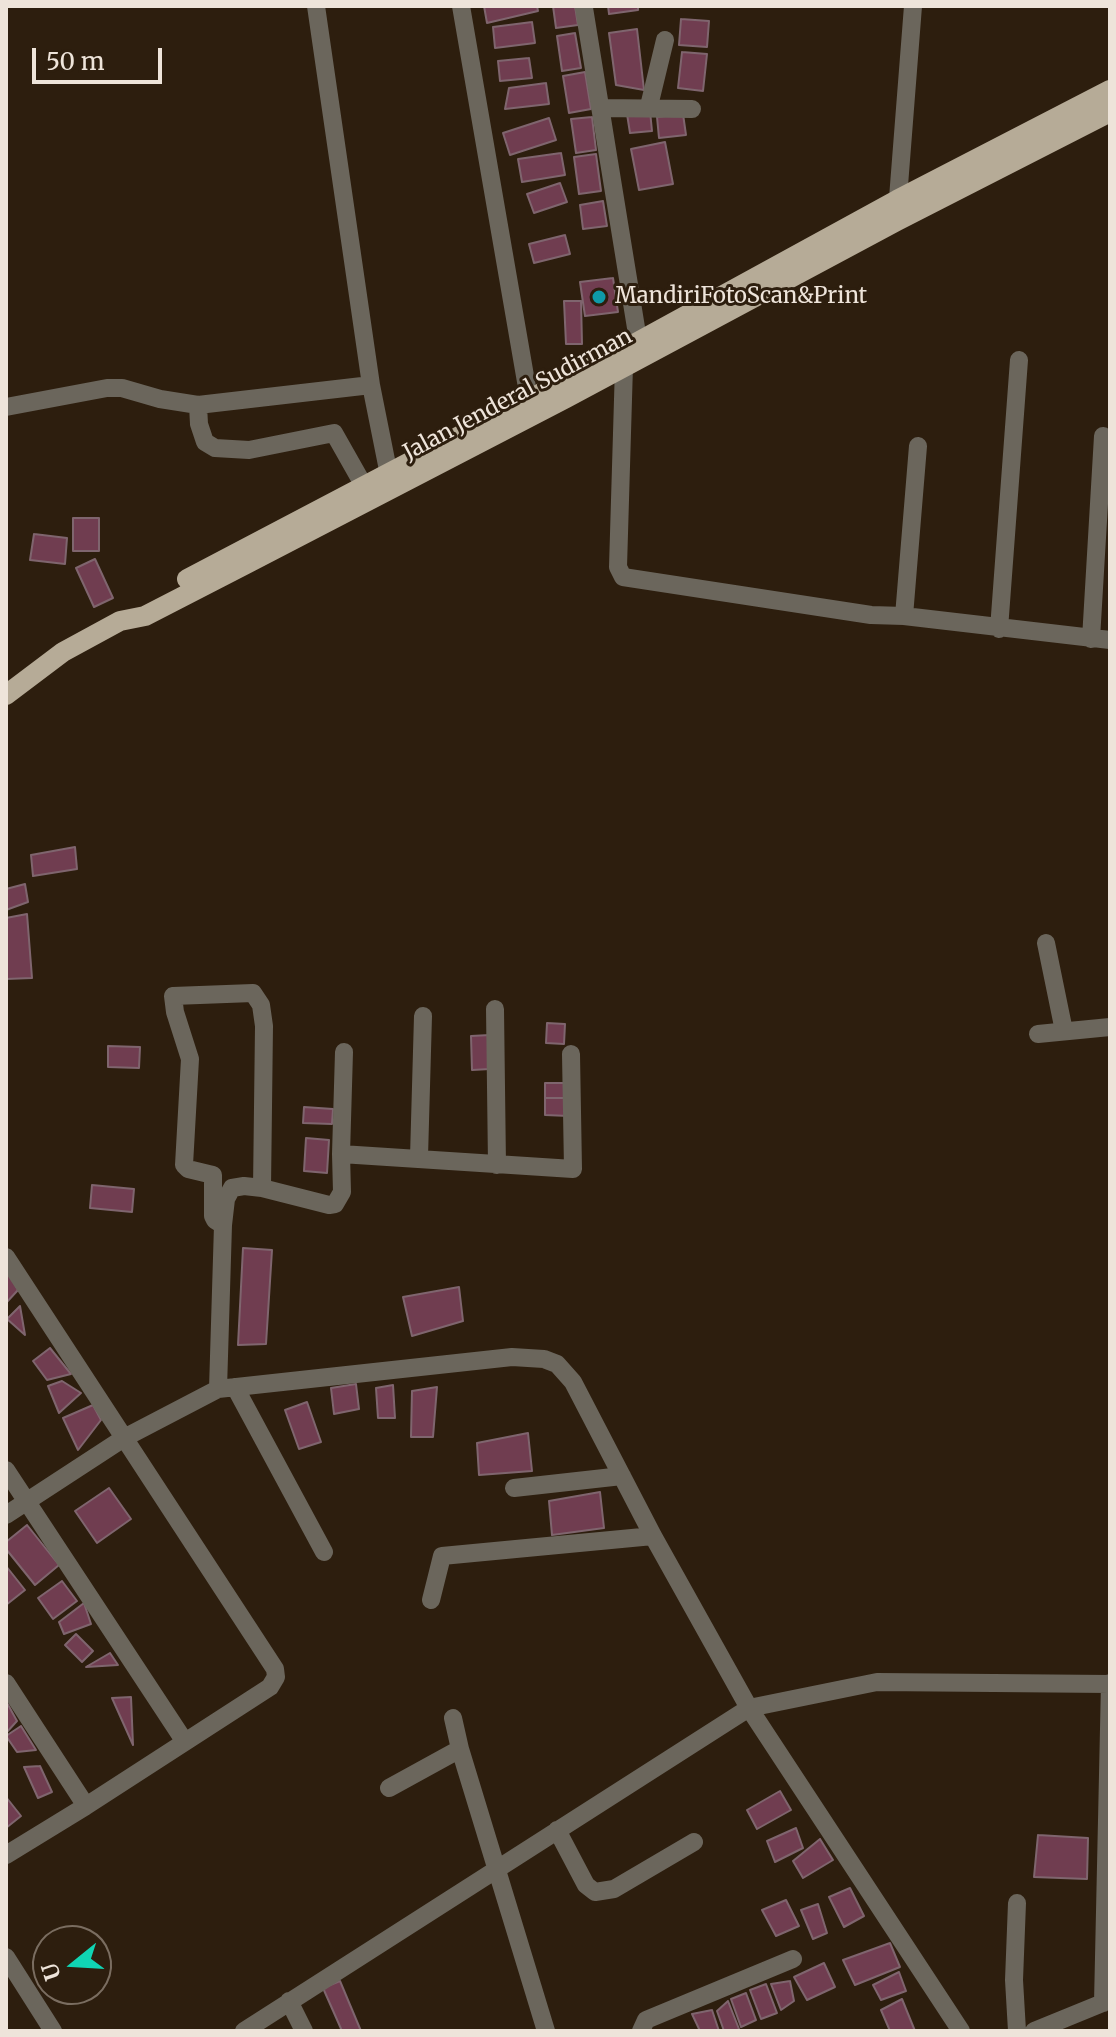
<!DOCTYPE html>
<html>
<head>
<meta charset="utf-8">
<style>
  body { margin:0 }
  #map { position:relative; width:1116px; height:2037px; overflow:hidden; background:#2d1e0e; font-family:Merriweather,serif }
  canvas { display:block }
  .frame { position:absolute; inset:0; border:8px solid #eee4da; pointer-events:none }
  .north { position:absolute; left:32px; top:1925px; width:80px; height:80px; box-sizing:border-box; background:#2d1e0e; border:2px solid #7a6d60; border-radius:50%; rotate:252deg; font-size:22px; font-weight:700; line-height:32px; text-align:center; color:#eee4da }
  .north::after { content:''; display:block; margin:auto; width:28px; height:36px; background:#10d5b4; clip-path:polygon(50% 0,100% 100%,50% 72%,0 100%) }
  .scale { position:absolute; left:32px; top:48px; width:130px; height:36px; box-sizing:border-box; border:4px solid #eee4da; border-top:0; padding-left:10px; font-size:24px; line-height:28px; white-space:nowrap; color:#eee4da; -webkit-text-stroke:6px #2d1e0e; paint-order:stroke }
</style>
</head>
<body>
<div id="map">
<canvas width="1116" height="2037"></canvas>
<div class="frame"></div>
<div class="north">U</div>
<div class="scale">50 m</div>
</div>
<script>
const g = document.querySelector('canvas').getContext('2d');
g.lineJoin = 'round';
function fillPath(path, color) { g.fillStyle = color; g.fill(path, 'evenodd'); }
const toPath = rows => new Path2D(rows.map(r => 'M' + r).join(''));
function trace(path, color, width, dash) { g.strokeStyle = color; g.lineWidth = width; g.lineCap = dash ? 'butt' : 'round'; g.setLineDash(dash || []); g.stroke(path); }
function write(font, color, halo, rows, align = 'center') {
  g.font = font + ' Merriweather,serif'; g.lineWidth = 6; g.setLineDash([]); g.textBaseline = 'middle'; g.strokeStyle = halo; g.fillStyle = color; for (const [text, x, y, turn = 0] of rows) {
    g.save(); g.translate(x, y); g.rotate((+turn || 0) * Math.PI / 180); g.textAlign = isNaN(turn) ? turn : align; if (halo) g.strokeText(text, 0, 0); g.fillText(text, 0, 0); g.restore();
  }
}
const building = toPath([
  [484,6,537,6,538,11,487,23,484,6],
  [553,6,575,6,578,25,556,28,553,6],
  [608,6,638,6,638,10,609,14,608,6],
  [681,19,709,21,707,47,679,45,681,19],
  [532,22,535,43,495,48,493,27,532,22],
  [637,29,644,90,616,85,609,33,637,29],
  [575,33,581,68,562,71,557,36,575,33],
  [682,52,707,54,703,91,678,88,682,52],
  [529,58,532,78,500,81,498,61,529,58],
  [585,72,591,109,569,113,563,76,585,72],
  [546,83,549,104,505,109,509,88,546,83],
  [650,111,652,131,630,133,627,114,650,111],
  [683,114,686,135,659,138,657,117,683,114],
  [592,117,596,150,576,153,571,119,592,117],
  [549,118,556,140,510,155,503,133,549,118],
  [665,142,673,184,639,190,631,149,665,142],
  [561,153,565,175,522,182,518,159,561,153],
  [596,154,601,191,579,194,574,157,596,154],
  [560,183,567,202,534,213,527,194,560,183],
  [603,201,607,226,583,229,580,205,603,201],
  [565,235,570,254,534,263,529,244,565,235],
  [613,278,618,312,585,316,580,282,613,278],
  [564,301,581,301,582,344,566,344,564,301],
  [73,518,99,518,99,551,73,551,73,518],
  [34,534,67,538,65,564,30,560,34,534],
  [95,559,113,598,94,607,76,568,95,559],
  [75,847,77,869,33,876,31,855,75,847],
  [25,884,28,902,6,910,6,889,25,884],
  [27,914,32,978,6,979,6,918,27,914],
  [547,1023,565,1024,564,1044,546,1043,547,1023],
  [490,1035,490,1069,472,1070,471,1036,490,1035],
  [108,1046,140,1047,139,1068,108,1067,108,1046],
  [545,1083,570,1083,569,1098,545,1098,545,1083],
  [545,1098,569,1098,569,1116,545,1115,545,1098],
  [304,1107,333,1109,332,1124,303,1123,304,1107],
  [306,1138,329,1140,327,1173,304,1171,306,1138],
  [92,1185,134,1189,132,1212,90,1208,92,1185],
  [243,1248,272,1250,266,1344,238,1345,243,1248],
  [6,1267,18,1290,6,1303,6,1267],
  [459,1287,463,1321,412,1336,403,1297,459,1287],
  [20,1306,25,1335,7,1319,20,1306],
  [50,1348,71,1374,47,1380,33,1361,50,1348],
  [62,1381,81,1393,59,1413,48,1386,62,1381],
  [356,1384,359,1409,334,1414,331,1388,356,1384],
  [393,1385,395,1418,378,1418,376,1388,393,1385],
  [437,1387,433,1437,411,1437,412,1391,437,1387],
  [307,1402,321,1442,299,1449,285,1410,307,1402],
  [93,1405,101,1420,78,1450,63,1418,93,1405],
  [528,1433,532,1471,479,1475,477,1443,528,1433],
  [109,1488,131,1519,97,1543,75,1511,109,1488],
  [600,1492,604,1528,552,1535,549,1501,600,1492],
  [27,1525,59,1565,35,1585,6,1549,6,1542,27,1525],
  [6,1566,25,1590,6,1605,6,1566],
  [62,1581,77,1601,53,1619,38,1598,62,1581],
  [84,1603,91,1624,64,1634,59,1622,84,1603],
  [76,1634,93,1651,82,1662,65,1645,76,1634],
  [110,1653,118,1665,86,1667,110,1653],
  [131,1697,133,1745,112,1698,131,1697],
  [6,1701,17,1721,6,1733,6,1701],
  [21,1726,36,1750,17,1752,6,1736,21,1726],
  [40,1766,52,1792,38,1798,24,1767,40,1766],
  [780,1791,791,1810,757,1829,747,1810,780,1791],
  [6,1797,21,1816,6,1828,6,1797],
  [796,1828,803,1848,775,1862,767,1841,796,1828],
  [1038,1835,1088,1838,1087,1879,1034,1877,1038,1835],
  [820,1839,833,1860,803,1878,793,1861,820,1839],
  [850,1888,864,1916,844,1927,829,1897,850,1888],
  [786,1900,799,1926,776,1936,762,1910,786,1900],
  [818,1904,827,1933,813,1939,801,1910,818,1904],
  [890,1943,900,1967,855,1985,843,1960,890,1943],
  [824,1963,835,1987,807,2000,794,1977,824,1963],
  [899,1972,906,1991,881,2000,873,1985,899,1972],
  [340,1981,361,2031,342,2031,323,1988,340,1981],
  [790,1981,794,2001,781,2010,771,1984,790,1981],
  [766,1984,777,2013,761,2019,750,1990,766,1984],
  [746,1993,756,2020,741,2027,731,1999,746,1993],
  [902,1999,915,2031,890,2031,881,2010,902,1999],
  [728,2001,739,2029,736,2031,724,2031,717,2011,728,2001],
  [712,2010,719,2031,700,2031,692,2014,712,2010]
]);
fillPath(building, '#703d50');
trace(building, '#7f656e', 2);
trace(toPath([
  [316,6,371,385,391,485],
  [461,6,529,399],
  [584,8,638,340],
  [649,106,665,40],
  [600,108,692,109],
  [897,211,913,6],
  [622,354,624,366,618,567,623,577,871,615,904,616,1110,640],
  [198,405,199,424,205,442,215,448,249,450,334,433,364,486],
  [6,407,107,388,122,388,160,399,198,405,371,385],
  [904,616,918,446],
  [999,629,1019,360],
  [1091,639,1103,436],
  [1046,943,1064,1031],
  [495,1009,497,1165],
  [1038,1034,1110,1027],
  [341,1154,344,1052],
  [419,1157,423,1016],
  [223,1225,215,1220,213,1216,213,1175,188,1169,184,1165,190,1059,175,1012,173,996,253,993,261,1005,264,1026,262,1188],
  [6,1257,275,1669,276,1677,270,1687,86,1806,6,1855],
  [235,1387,324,1552],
  [218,1389,223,1225,226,1199,232,1188,244,1186,262,1188,329,1205,335,1204,342,1192,341,1154,573,1169,571,1054],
  [6,1470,185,1742],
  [514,1488,622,1476],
  [6,1515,124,1438,218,1389,512,1357,544,1359,557,1364,573,1382,653,1536,749,1708,961,2031],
  [431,1600,442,1556,653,1536],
  [6,1683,86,1806],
  [453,1718,460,1749,546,2031],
  [389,1788,460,1749],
  [557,1830,586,1885,595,1892,614,1889,694,1842],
  [6,1957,53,2031],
  [289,2001,304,2031],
  [1103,2003,1110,1683],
  [244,2031,749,1708,877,1682,1110,1684],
  [641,2031,646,2020,793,1959],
  [1017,2031,1014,1980,1017,1903],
  [1034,2031,1110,2000]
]), '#6b665c', 18);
trace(toPath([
  [187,579,621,351,897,200,1110,90],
  [6,695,63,652,120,621,145,616,246,564,566,398,897,221,1110,112]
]), '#b6ab97', 20);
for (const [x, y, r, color] of [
  [599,297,8,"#0f9aa8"]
]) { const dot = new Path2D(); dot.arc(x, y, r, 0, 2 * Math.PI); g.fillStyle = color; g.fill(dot); trace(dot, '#2d1e0e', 3); }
write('22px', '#eee4da', '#2d1e0e', [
  ["MandiriFotoScan&Print",615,297]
], 'left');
write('22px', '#eee4da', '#2d1e0e', [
  ["Jalan Jenderal Sudirman",518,395,-28]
]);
</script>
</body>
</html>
